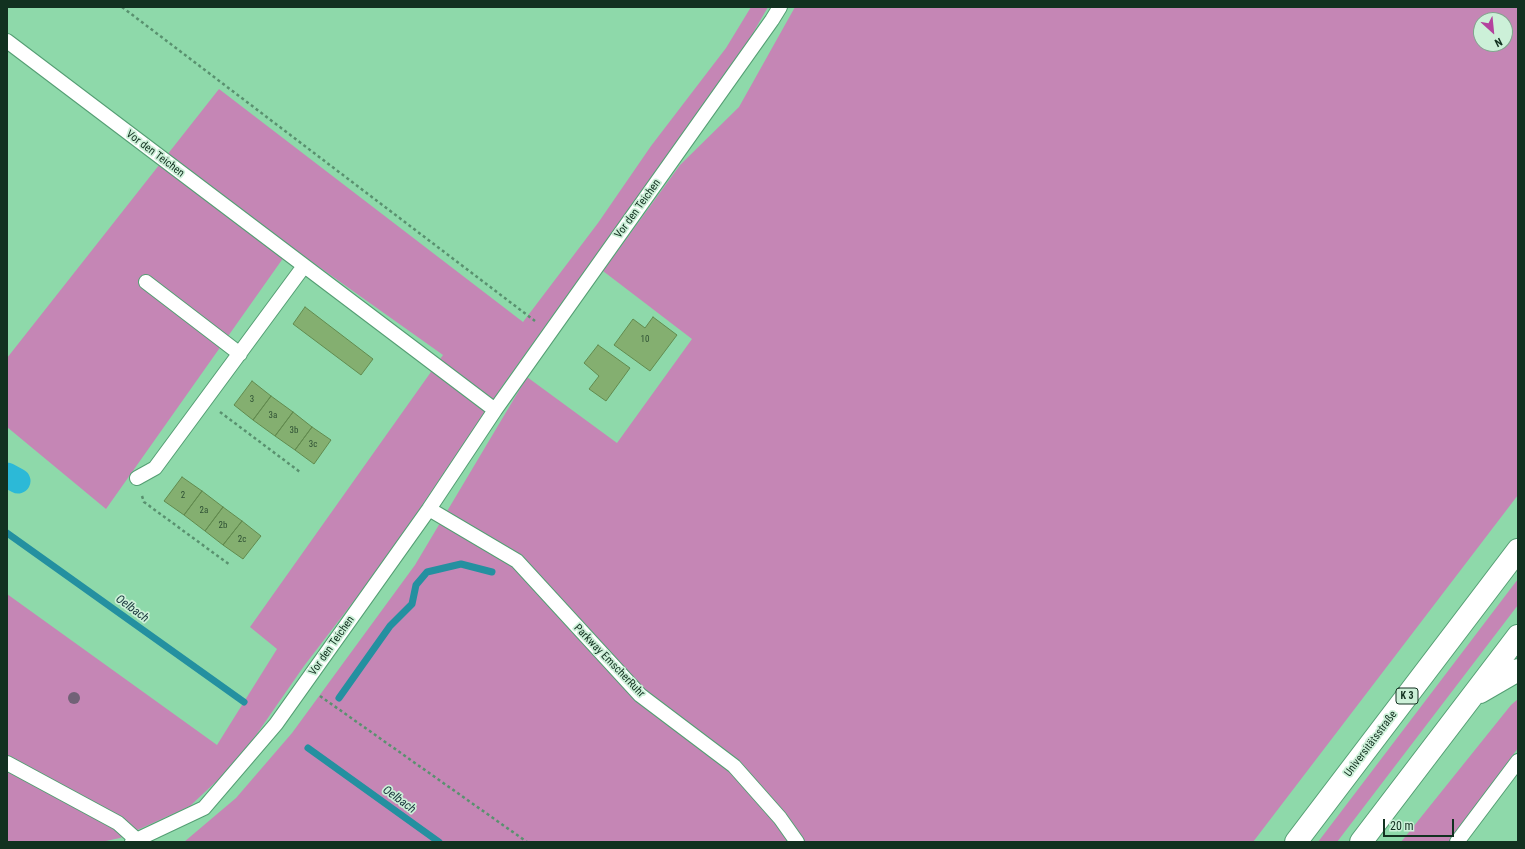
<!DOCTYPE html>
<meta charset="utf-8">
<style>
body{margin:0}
#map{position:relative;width:1525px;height:849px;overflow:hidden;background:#8ed9aa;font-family:"Roboto Condensed",sans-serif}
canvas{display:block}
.frame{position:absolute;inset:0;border:8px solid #123120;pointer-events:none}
.north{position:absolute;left:1473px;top:12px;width:40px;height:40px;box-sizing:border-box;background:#ccf0d8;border:1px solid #82a48e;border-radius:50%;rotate:153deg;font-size:11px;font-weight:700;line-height:16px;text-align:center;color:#123120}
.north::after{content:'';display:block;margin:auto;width:14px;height:18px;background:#b4429e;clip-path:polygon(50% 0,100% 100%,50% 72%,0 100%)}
.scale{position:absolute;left:1383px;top:819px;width:71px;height:18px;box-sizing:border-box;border:2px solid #123120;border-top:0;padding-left:5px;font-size:12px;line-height:14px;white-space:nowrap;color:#123120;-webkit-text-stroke:3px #ccf0d8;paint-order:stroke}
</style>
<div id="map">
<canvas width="1525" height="849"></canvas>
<div class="frame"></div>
<div class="north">N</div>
<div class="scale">20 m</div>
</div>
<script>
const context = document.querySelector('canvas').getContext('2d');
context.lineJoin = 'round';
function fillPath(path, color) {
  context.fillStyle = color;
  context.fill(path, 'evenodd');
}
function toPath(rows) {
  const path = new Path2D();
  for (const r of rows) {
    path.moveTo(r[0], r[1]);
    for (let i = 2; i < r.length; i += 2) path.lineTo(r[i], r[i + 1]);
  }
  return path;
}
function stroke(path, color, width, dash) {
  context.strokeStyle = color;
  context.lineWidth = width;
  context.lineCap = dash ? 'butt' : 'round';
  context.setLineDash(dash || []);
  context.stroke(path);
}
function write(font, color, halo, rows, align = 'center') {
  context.font = font + ' "Roboto Condensed",sans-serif';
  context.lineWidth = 3.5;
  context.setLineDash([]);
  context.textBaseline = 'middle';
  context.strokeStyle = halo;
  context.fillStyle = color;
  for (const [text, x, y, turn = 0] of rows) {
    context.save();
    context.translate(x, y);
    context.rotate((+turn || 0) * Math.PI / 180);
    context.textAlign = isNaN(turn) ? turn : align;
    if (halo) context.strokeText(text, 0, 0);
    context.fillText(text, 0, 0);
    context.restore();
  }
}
const green = toPath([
 [751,7,768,7,730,73,647,184,503,385,386,559,304,666,238,761,190,806,120,838,101,842,7,842,7,594,217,745,277,649,250,627,443,355,291,247,106,509,7,427,7,358,219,89,523,322,598,223,651,146,726,48],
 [795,7,1518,7,1518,495,1253,842,184,842,236,798,292,733,415,565,527,377,617,443,692,339,603,271,680,165,739,107],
 [1481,20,1505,20,1505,44,1481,44],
 [1518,579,1518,605,1337,842,1318,842],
 [1518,699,1518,748,1449,842,1401,842,1511,705]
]);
const stream = toPath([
 [7,533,244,702],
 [339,698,390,626,412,604,416,585,427,572,461,564,492,572],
 [308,748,439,842]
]);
const canal = toPath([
 [7,475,18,481]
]);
const building = toPath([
 [305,307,373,359,361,375,293,324,305,307],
 [653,317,677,335,650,371,614,345,633,319,645,328,653,317],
 [598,345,630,368,606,401,589,389,599,376,584,363,598,345],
 [252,381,271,396,253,420,234,405,252,381],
 [271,396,293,412,275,436,253,420,271,396],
 [293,412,312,427,295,450,275,436,293,412],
 [312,427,331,440,314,464,295,450,312,427],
 [182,477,202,491,184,515,164,501,182,477],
 [202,491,223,507,205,531,184,515,202,491],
 [223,507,242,521,223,545,205,531,223,507],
 [242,521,261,536,243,559,223,545,242,521]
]);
const path = toPath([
 [122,7,535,321],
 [220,412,300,472],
 [142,496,144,502,230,565],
 [320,696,527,842]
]);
const service = toPath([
 [7,41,495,410],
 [146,282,240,354],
 [137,478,155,468,304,266],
 [429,509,517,561,640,695,734,766,780,818,797,842],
 [7,763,118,823,138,841],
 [132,842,204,808,276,724,429,509,495,410,772,20,780,7],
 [1457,842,1518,761]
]);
const trunk = toPath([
 [1480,692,1518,670],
 [1296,842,1518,550],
 [1361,842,1518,636]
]);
const trees = [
 [74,698]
];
const numberNames = [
 ["10",645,340],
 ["3",252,400],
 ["3a",273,416],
 ["3b",294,431],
 ["3c",313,445],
 ["2",183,496],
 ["2a",204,511],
 ["2b",223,526],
 ["2c",242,540]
];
const shields = [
 [1407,696,22]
];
const shieldNames = [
 ["K 3",1407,696]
];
const streetNames = [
 ["Vor den Teichen",155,154,37],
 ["Vor den Teichen",638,209,-54],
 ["Vor den Teichen",332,646,-55],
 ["Parkway EmscherRuhr",609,661,46],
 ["Universitätsstraße",1371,744,-53]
];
const waterNames = [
 ["Oelbach",132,609,36],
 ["Oelbach",399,800,36]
];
fillPath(green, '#c586b5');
stroke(stream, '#2490a0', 7);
stroke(canal, '#2cb9d7', 25);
fillPath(building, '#84af70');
stroke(building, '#618a4e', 1);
stroke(service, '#549e73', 16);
stroke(trunk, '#549e73', 24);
stroke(path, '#59916f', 2.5, [3, 3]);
stroke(service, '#fff', 14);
stroke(trunk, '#fff', 22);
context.fillStyle = '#726277';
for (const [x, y] of trees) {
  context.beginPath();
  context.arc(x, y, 6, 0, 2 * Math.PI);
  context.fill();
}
write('9px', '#2e5034', null, numberNames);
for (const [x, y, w] of shields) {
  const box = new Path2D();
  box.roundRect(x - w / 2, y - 8, w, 16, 3);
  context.fillStyle = '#ccf0d8';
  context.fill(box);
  stroke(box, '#123120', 1);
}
write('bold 10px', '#123120', null, shieldNames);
write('11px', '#123120', '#ccf0d8', streetNames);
write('italic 12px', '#19353c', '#ccf0d8', waterNames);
</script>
